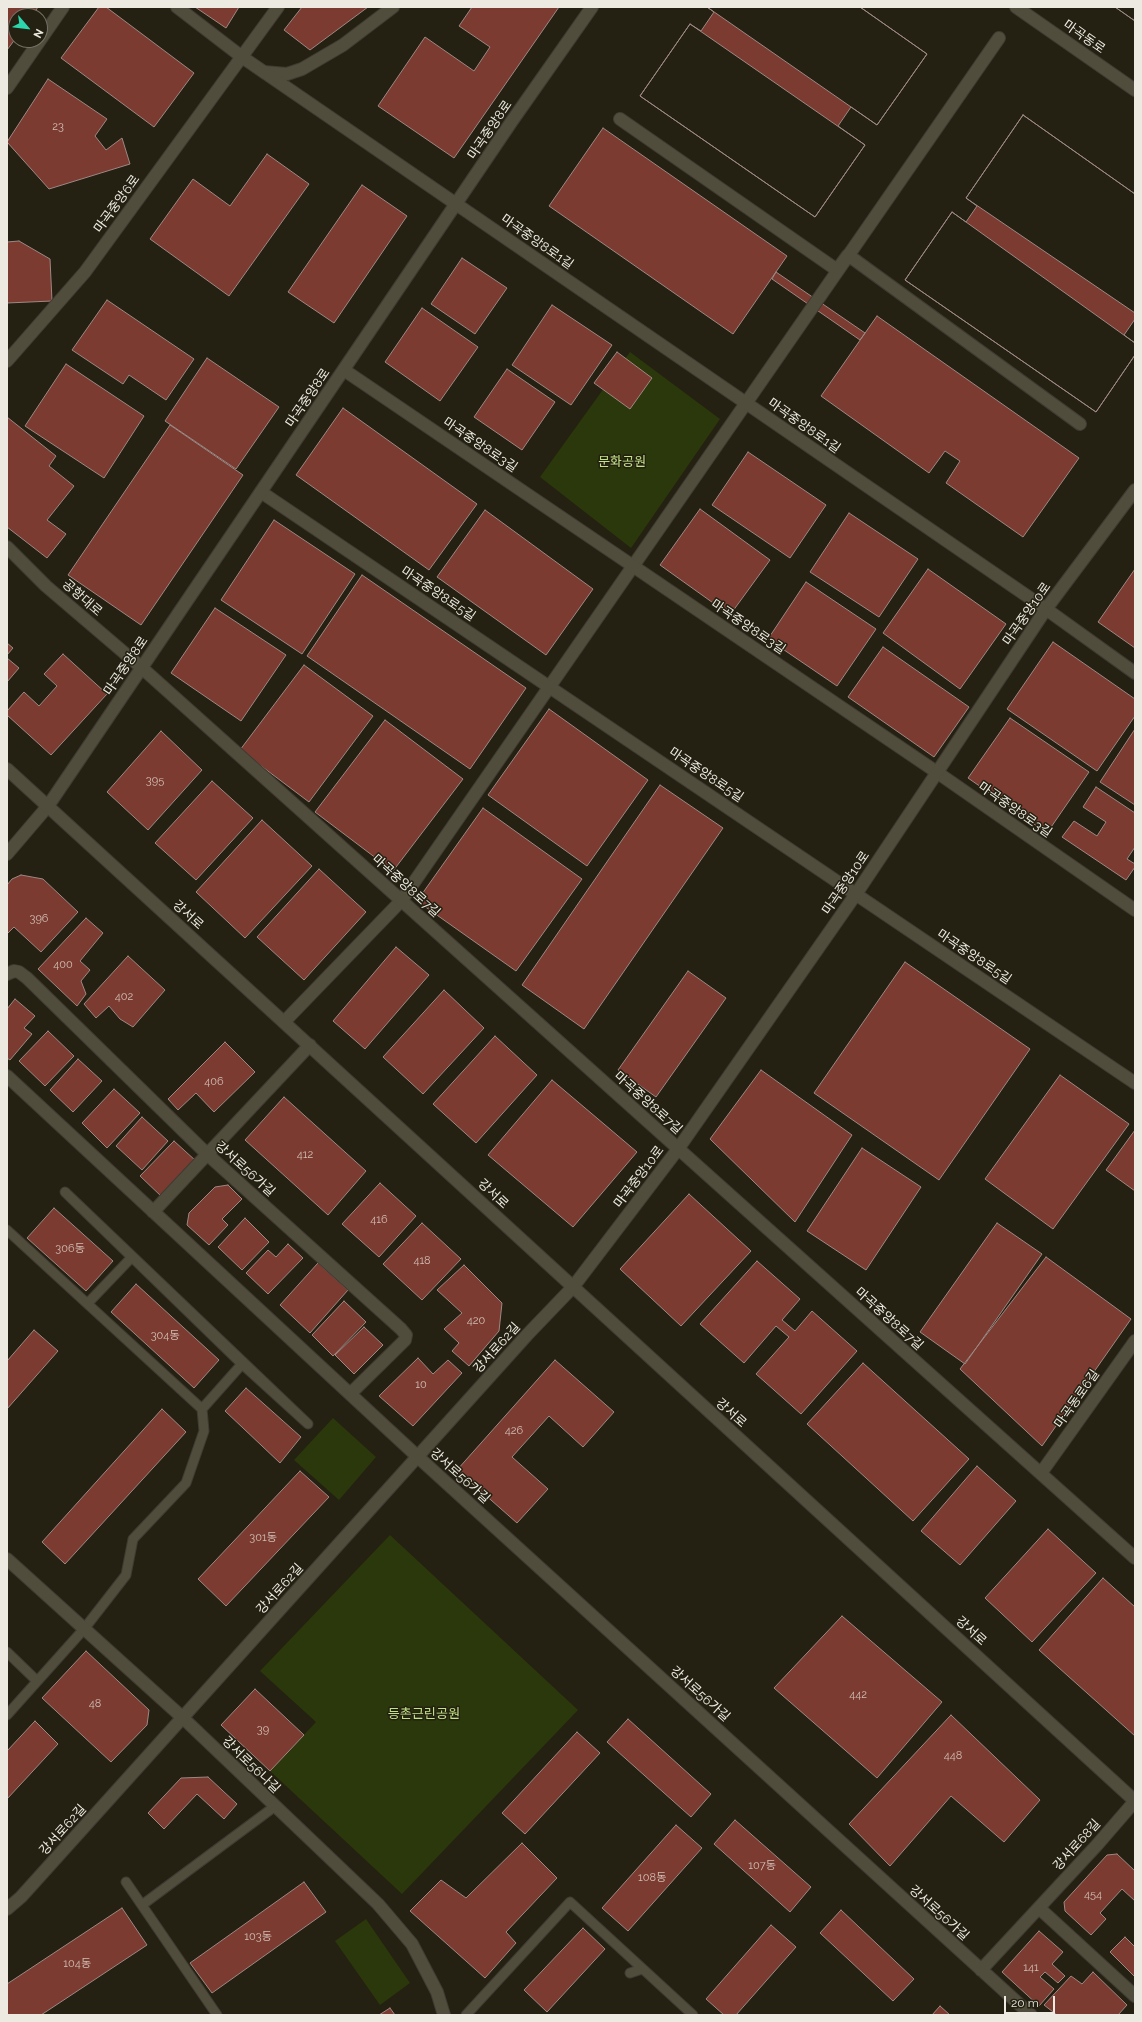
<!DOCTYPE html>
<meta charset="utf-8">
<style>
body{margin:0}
#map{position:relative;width:1142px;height:2022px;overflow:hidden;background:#242112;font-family:Raleway,sans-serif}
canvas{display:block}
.frame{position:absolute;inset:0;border:8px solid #eceae1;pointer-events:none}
.north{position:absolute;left:8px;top:8px;width:40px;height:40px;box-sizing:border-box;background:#242112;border:1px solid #747165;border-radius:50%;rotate:118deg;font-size:11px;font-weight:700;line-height:16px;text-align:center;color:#eceae1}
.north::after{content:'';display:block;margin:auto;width:14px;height:18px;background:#2cd5ab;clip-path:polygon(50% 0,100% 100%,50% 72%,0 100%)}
.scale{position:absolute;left:1004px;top:1996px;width:51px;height:18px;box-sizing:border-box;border:2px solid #eceae1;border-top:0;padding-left:5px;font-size:12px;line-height:14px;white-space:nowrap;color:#eceae1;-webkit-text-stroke:3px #242112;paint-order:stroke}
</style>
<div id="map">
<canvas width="1142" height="2022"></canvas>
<div class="frame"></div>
<div class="north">N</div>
<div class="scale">20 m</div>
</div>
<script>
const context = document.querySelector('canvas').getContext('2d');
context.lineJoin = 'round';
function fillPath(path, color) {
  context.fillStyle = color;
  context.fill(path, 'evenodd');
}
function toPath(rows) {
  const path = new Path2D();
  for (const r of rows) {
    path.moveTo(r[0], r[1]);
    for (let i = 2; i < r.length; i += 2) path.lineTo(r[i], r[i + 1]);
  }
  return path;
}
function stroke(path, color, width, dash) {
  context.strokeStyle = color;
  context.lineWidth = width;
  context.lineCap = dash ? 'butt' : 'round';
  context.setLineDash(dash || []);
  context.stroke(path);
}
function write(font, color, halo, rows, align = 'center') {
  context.font = font + ' Raleway,"Noto Sans KR",sans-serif';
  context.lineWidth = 3;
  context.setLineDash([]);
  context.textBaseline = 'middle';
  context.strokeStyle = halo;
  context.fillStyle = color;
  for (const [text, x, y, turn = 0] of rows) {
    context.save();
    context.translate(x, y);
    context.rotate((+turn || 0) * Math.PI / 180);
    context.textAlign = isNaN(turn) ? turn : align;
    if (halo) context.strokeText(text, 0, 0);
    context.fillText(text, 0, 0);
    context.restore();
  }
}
const green = toPath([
 [630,352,720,419,631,548,540,477],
 [333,1418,376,1457,339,1500,294,1460],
 [390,1535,578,1710,402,1894,270,1771,316,1722,260,1671],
 [366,1919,410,1983,380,2005,335,1941]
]);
const building = toPath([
 [7,7,38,7,32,16,16,16,16,38,7,50,7,7],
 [99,7,106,7,194,73,154,127,61,58,99,7],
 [195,7,239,7,226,28,195,7],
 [302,7,368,7,310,50,284,30,302,7],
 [472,7,559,7,454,158,378,106,425,37,474,71,490,47,459,26,472,7],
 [707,7,860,7,927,54,877,125,707,7],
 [707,7,860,7,927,54,877,125,851,107,838,126,865,145,815,217,640,96,690,24,701,31,714,12,707,7],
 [1115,7,1135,7,1135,21,1115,7],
 [1115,7,1135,7,1135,21,1115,7],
 [690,24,865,145,815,217,640,96,690,24],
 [48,79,107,119,95,136,106,150,122,138,130,164,49,189,7,142,48,79],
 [1023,115,1135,194,1135,313,966,198,1023,115],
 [1023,115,1135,194,1135,319,1124,335,1135,343,1135,355,1096,412,905,280,952,212,966,222,977,206,966,198,1023,115],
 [603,128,787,256,733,334,549,206,603,128],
 [267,154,309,184,229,296,150,239,193,179,230,206,267,154],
 [362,185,407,216,334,323,288,292,362,185],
 [952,212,1135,343,1135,355,1096,412,905,280,952,212],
 [19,241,50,259,52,301,7,303,7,242,19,241],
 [462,258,507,288,475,334,431,304,462,258],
 [776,272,865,333,860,340,772,279,776,272],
 [107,300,194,359,166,400,129,375,123,384,72,350,107,300],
 [552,305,612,345,571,405,512,365,552,305],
 [422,308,478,347,440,401,385,362,422,308],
 [877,316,1079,458,1023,537,946,483,960,461,945,451,929,473,821,396,877,316],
 [617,352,652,378,630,409,594,383,617,352],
 [207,358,279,407,236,469,165,421,207,358],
 [66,364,144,416,104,478,25,426,66,364],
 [507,369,555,402,522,450,474,417,507,369],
 [343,408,477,504,429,570,296,475,343,408],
 [7,417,56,456,49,466,74,486,47,520,66,534,47,558,7,527,7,417],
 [170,425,243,475,141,625,68,575,170,425],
 [748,452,826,505,790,558,712,505,748,452],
 [700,509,770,560,730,615,660,565,700,509],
 [485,510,593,589,546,655,437,577,485,510],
 [849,513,918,559,879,617,810,572,849,513],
 [274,520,355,574,302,654,221,600,274,520],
 [928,569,1006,624,960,689,883,633,928,569],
 [1135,569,1135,648,1098,622,1135,569],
 [362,575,526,688,470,769,307,656,362,575],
 [806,582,876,629,837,686,768,639,806,582],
 [215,608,286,655,241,721,171,673,215,608],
 [1053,642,1135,699,1135,716,1097,771,1007,709,1053,642],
 [7,643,13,648,7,655,7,643],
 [883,647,969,707,934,757,848,697,883,647],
 [63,654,107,694,51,755,7,715,7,711,24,692,39,706,57,686,44,674,63,654],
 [7,658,19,668,7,682,7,658],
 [304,665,373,716,309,802,240,750,304,665],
 [549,709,648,780,587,866,488,795,549,709],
 [1010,718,1089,772,1047,833,968,778,1010,718],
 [385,720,463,779,393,871,315,812,385,720],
 [1135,729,1135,805,1100,782,1135,729],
 [161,731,202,770,148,830,107,792,161,731],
 [212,781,253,818,196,880,155,843,212,781],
 [660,785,723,828,584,1029,522,985,660,785],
 [1096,787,1135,813,1135,847,1127,859,1135,864,1135,867,1126,880,1062,837,1074,821,1097,836,1106,822,1083,807,1096,787],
 [483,808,582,879,516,971,417,901,483,808],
 [262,820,312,866,245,938,196,892,262,820],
 [319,869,366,912,304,980,257,937,319,869],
 [21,875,43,879,78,912,41,952,14,927,7,934,7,885,12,879,21,875],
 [86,918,103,933,80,961,90,970,81,981,86,994,77,1006,38,969,86,918],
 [396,947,429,975,365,1049,333,1021,396,947],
 [128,956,165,990,133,1027,120,1019,109,1006,96,1018,84,1004,128,956],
 [905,962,1030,1049,939,1180,814,1093,905,962],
 [688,971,726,998,656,1097,618,1070,688,971],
 [444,990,484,1028,423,1094,383,1057,444,990],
 [15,999,35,1016,24,1028,32,1034,10,1060,7,1058,7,1009,15,999],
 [48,1031,74,1056,45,1086,19,1061,48,1031],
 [495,1036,537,1075,476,1143,433,1104,495,1036],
 [225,1042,255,1072,214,1112,196,1093,178,1110,168,1099,225,1042],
 [78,1059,102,1081,73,1112,50,1090,78,1059],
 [761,1070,852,1135,795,1222,710,1139,761,1070],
 [1060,1075,1129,1124,1053,1229,985,1179,1060,1075],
 [552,1080,637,1152,573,1227,488,1155,552,1080],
 [114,1089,140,1113,107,1148,82,1123,114,1089],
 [284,1097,366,1171,328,1215,245,1140,284,1097],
 [142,1117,168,1141,142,1170,116,1146,142,1117],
 [1135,1130,1135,1191,1106,1170,1135,1130],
 [174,1141,196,1161,162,1197,140,1176,174,1141],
 [862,1148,921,1187,866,1270,807,1231,862,1148],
 [380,1183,416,1216,379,1257,342,1224,380,1183],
 [228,1185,242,1199,222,1219,228,1225,209,1245,187,1225,189,1213,215,1187,228,1185],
 [689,1194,751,1251,681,1326,620,1269,689,1194],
 [54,1208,113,1261,86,1291,27,1238,54,1208],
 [245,1218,269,1242,242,1270,218,1247,245,1218],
 [422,1223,461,1259,422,1300,383,1264,422,1223],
 [997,1223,1042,1254,965,1364,920,1332,997,1223],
 [288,1244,303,1258,268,1294,246,1273,268,1250,276,1257,288,1244],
 [1046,1257,1131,1319,1042,1446,960,1369,1046,1257],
 [757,1261,800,1299,782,1320,795,1331,812,1311,857,1351,801,1414,756,1374,789,1337,776,1326,744,1363,700,1324,757,1261],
 [318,1263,348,1290,310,1333,280,1305,318,1263],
 [464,1265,502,1303,499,1331,469,1366,452,1351,459,1343,444,1329,462,1313,437,1290,464,1265],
 [136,1284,219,1360,194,1388,111,1312,136,1284],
 [344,1301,366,1322,333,1356,312,1335,344,1301],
 [364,1327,383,1345,354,1374,335,1355,364,1327],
 [34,1330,58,1351,7,1409,7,1361,34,1330],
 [418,1358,433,1374,448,1360,462,1373,413,1426,379,1396,418,1358],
 [555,1360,614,1412,583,1447,549,1416,512,1457,548,1489,517,1523,457,1470,555,1360],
 [863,1363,969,1459,913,1521,807,1424,863,1363],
 [246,1388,301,1437,280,1463,225,1411,246,1388],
 [162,1409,186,1432,65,1564,42,1542,162,1409],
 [977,1466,1016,1501,960,1565,921,1531,977,1466],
 [300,1471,329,1497,226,1606,198,1579,300,1471],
 [1048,1529,1096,1573,1032,1642,985,1598,1048,1529],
 [1103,1578,1135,1607,1135,1736,1039,1650,1103,1578],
 [842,1616,942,1702,877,1778,774,1688,842,1616],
 [86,1651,149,1710,147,1725,111,1762,42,1698,86,1651],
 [255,1689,304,1735,270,1771,221,1725,255,1689],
 [951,1715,1040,1800,1004,1842,951,1796,890,1866,849,1824,951,1715],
 [628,1719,711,1794,691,1817,607,1742,628,1719],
 [35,1721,58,1744,7,1799,7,1751,35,1721],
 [577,1732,600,1753,525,1834,502,1813,577,1732],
 [208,1777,237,1804,224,1819,197,1794,164,1829,148,1813,181,1778,208,1777],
 [735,1820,811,1887,790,1912,714,1844,735,1820],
 [676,1825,702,1848,628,1931,602,1908,676,1825],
 [522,1843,557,1878,506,1932,516,1943,485,1978,410,1911,441,1880,466,1898,522,1843],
 [1117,1854,1135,1871,1135,1901,1122,1889,1100,1913,1106,1919,1091,1935,1065,1911,1064,1902,1107,1855,1117,1854],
 [304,1882,326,1912,212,1993,190,1963,304,1882],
 [122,1908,147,1945,41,2015,7,2015,7,1984,122,1908],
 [841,1910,914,1979,893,2001,820,1933,841,1910],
 [771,1925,796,1947,736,2015,724,2015,706,1999,771,1925],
 [583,1928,605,1949,547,2012,524,1990,583,1928],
 [1039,1931,1063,1952,1052,1964,1065,1976,1058,1983,1045,1972,1040,1977,1054,1989,1039,2006,1002,1972,1039,1931],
 [1125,1937,1135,1947,1135,1977,1110,1952,1125,1937],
 [1093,1972,1127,2005,1118,2015,1057,2015,1044,2005,1071,1976,1082,1984,1093,1972],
 [940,2006,950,2015,932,2015,940,2006],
 [390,2008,395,2015,379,2015,390,2008]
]);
const service = toPath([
 [7,1230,202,1409,204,1431,186,1483,133,1539,126,1575,84,1629,7,1715],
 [88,1303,132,1257],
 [202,1409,242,1364,308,1424,65,1192,242,1364],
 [7,1652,37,1681],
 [126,1882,217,2015],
 [142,1905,274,1807],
 [630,1973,642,1969],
 [466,2015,570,1902,693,2015]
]);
const pedestrian = toPath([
 [264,72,287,74,302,69,343,45,393,7],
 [620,119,837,270,848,255,1080,424],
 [284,1022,401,901,999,38]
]);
const minor = toPath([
 [344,370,938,773,1135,910],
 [261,492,1135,1083],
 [7,974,14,971,19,972,27,978,207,1154,401,1329,406,1335,405,1340,350,1394],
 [7,1076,418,1457,1031,2015],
 [153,1212,310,1045],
 [7,1559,183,1718,378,1904,412,1944,437,1992,444,2015],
 [1039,1908,1135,1996],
 [981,1970,1097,1845,1135,1801]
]);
const tertiary = toPath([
 [177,7,242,57,1046,609,1135,673],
 [7,88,63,7],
 [7,361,85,272,278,7],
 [7,547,46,586,142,668,1135,1558],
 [7,854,48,806,512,121,592,7],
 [1041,1473,1135,1341],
 [7,1909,21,1897,527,1335,573,1287,678,1149,856,894,1046,609,1135,490]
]);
const secondary = toPath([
 [1016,7,1135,90],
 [7,769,1135,1801]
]);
const numberNames = [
 ["23",58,127],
 ["395",155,781],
 ["396",39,919],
 ["400",63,965],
 ["402",124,997],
 ["406",214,1082],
 ["412",305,1155],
 ["416",379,1220],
 ["306동",70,1249],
 ["418",422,1261],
 ["420",476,1321],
 ["304동",165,1336],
 ["10",421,1385],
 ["426",514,1431],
 ["301동",263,1538],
 ["442",858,1695],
 ["48",95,1704],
 ["39",263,1730],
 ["448",953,1756],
 ["107동",762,1866],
 ["108동",652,1878],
 ["454",1093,1895],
 ["103동",258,1937],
 ["104동",77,1964],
 ["141",1031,1968]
];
const streetNames = [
 ["마곡동로",1084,37,35],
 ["마곡중앙8로",490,130,-56],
 ["마곡중앙6로",117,204,-54],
 ["마곡중앙8로1길",537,242,35],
 ["마곡중앙8로",308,398,-56],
 ["마곡중앙8로1길",804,426,35],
 ["마곡중앙8로3길",480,445,34],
 ["마곡중앙8로5길",438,594,34],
 ["공항대로",82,598,41],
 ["마곡중앙10로",1027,614,-55],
 ["마곡중앙8로3길",748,627,34],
 ["마곡중앙8로",126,666,-56],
 ["마곡중앙8로5길",706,775,34],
 ["마곡중앙8로3길",1015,810,35],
 ["마곡중앙10로",846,883,-56],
 ["마곡중앙8로7길",406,886,42],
 ["강서로",188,915,42],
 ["마곡중앙8로5길",974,957,34],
 ["마곡중앙8로7길",648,1103,42],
 ["강서로56가길",245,1169,42],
 ["마곡중앙10로",639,1177,-53],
 ["강서로",493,1194,43],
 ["마곡중앙8로7길",889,1319,42],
 ["강서로62길",497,1348,-48],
 ["마곡동로6길",1077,1399,-55],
 ["강서로",731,1413,42],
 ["강서로56가길",460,1476,42],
 ["강서로62길",280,1589,-48],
 ["강서로",971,1631,42],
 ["강서로56가길",700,1694,42],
 ["강서로56나길",251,1765,44],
 ["강서로62길",63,1830,-48],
 ["강서로68길",1077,1845,-48],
 ["강서로56가길",939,1913,42]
];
const parkNames = [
 ["문화공원",622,462],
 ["등촌근린공원",424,1714]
];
fillPath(green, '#2a380b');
fillPath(building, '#7c3b31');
stroke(building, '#9d8884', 1);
stroke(service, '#3f3b32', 11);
stroke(pedestrian, '#3f3b32', 14);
stroke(minor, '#3f3b32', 14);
stroke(tertiary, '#3f3b32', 14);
stroke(secondary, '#3f3b32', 14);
stroke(service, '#514d3d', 9);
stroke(pedestrian, '#514d3d', 12);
stroke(minor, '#514d3d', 12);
stroke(tertiary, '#514d3d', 12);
stroke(secondary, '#514d3d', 12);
write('11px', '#d0beb5', null, numberNames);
write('13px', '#eceae1', '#242112', streetNames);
write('13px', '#c2e287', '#242112', parkNames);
</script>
